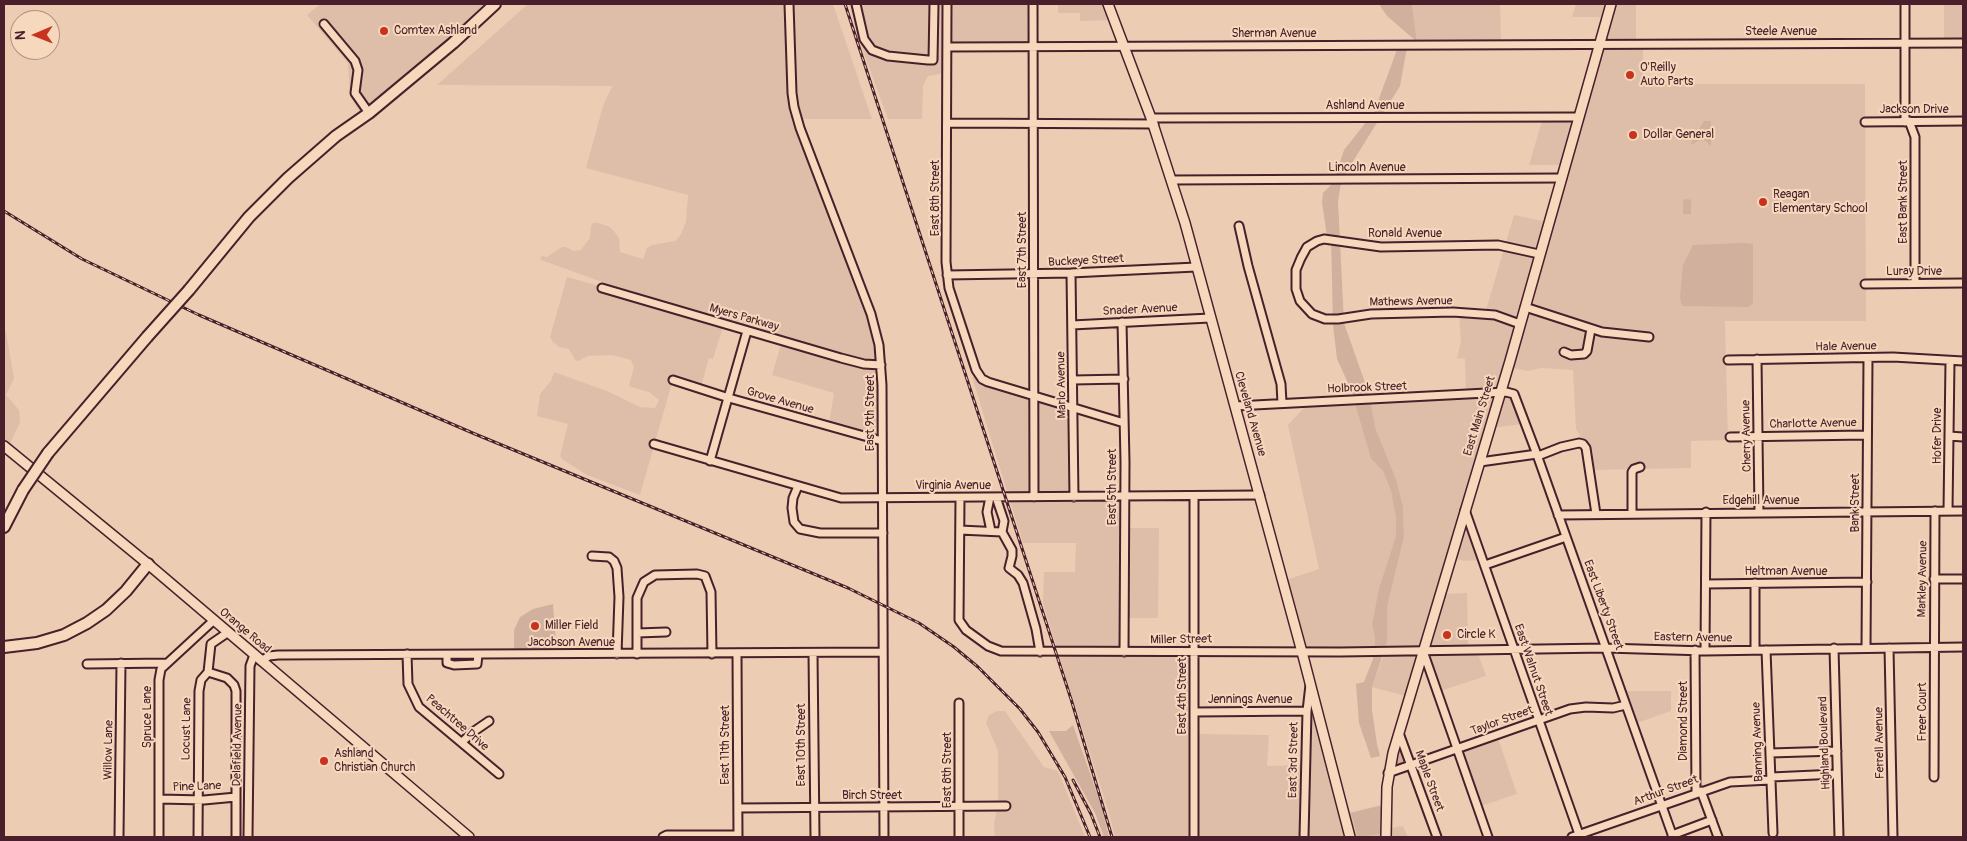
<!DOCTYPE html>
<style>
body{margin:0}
#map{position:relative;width:1967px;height:841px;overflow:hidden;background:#eccdb3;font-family:Pangolin,sans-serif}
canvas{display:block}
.frame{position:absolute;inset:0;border:5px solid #4a1f2b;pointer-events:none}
.north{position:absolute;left:10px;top:10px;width:50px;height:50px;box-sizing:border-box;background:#f6d8bc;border:1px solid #b18e82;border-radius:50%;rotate:269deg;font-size:14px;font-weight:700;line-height:20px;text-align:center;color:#4a1f2b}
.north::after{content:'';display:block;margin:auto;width:18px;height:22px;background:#c8321e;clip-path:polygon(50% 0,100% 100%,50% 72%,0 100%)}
</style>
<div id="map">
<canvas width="1967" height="841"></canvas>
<div class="frame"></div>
<div class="north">N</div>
</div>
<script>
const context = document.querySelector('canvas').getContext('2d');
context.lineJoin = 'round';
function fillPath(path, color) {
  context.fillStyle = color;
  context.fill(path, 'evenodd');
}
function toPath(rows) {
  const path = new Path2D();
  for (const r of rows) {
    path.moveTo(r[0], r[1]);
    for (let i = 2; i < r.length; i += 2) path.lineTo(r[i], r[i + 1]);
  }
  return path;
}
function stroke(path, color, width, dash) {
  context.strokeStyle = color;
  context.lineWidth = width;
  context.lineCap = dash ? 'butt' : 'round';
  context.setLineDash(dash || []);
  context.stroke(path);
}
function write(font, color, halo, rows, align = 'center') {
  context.font = font + ' Pangolin,sans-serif';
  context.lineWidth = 4;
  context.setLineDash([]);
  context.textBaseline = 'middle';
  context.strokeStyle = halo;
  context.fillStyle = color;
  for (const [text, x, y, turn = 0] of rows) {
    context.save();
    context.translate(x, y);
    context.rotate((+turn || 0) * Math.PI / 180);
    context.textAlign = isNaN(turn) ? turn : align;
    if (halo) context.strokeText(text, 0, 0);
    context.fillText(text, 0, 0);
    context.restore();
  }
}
const built = toPath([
 [320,4,488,4,464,27,361,114,350,96,348,63,307,15],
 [528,4,833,4,872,119,791,119,870,327,877,367,878,438,829,423,834,393,772,375,781,344,723,327,713,359,709,358,701,387,673,379,640,495,587,475,562,459,560,456,568,424,537,416,540,394,551,381,554,372,607,391,640,407,655,408,659,400,649,392,631,387,629,385,634,367,631,360,612,355,588,356,578,361,575,360,569,349,559,347,553,342,550,337,567,277,599,286,602,285,602,282,541,260,540,259,542,256,547,257,562,247,566,247,574,251,581,250,590,238,591,226,593,223,598,223,608,226,613,230,619,238,620,252,643,259,647,248,652,245,675,241,680,236,686,222,688,195,586,168,603,106,612,86,437,85],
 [849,4,1034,4,1034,47,944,48,944,73,928,76,923,86,922,119,888,119,860,43],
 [1058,4,1110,4,1117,20,1080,21,1080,13,1058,13],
 [1500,4,1501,42,1417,42,1412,5],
 [1576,4,1665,4,1636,4,1636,45,1643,45,1643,84,1865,84,1866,321,1725,321,1728,440,1691,441,1691,468,1592,470,1589,451,1576,429,1573,370,1541,368,1528,371,1513,368,1508,385,1516,391,1528,423,1492,428,1466,516,1482,560,1464,561,1454,558,1444,594,1467,593,1468,645,1475,645,1486,676,1434,693,1425,671,1415,673,1409,697,1372,687,1384,654,1387,642,1386,606,1404,537,1403,506,1396,479,1375,427,1370,403,1466,398,1465,359,1457,358,1461,342,1459,311,1486,310,1514,215,1547,222,1563,165,1529,165,1544,114,1578,114,1605,17,1572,17],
 [1944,4,1963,4,1963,41,1944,41],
 [4,331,6,332,14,378,6,395,19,410,20,422,9,446,4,442],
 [972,377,1073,406,1075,498,1122,498,1123,528,1159,528,1158,618,1123,618,1123,652,1197,653,1196,734,1269,735,1267,766,1302,765,1304,698,1316,697,1347,813,1391,803,1391,828,1403,826,1408,837,1115,837,1108,810,1043,604,1044,572,1075,572,1076,543,1023,543],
 [1355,404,1371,459,1383,471,1391,491,1396,519,1396,536,1379,588,1372,624,1375,638,1374,647,1304,648,1286,580,1319,569,1288,425,1305,407],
 [1622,691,1671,691,1671,711,1634,724],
 [997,711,1005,711,1044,767,1058,771,1085,837,995,837,994,824,998,803,998,751,986,723,989,715],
 [1497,735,1517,794,1478,807,1458,749]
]);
const green = toPath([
 [1379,4,1412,5,1417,42,1387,16],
 [1398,47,1407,47,1400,86,1345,174,1341,183,1338,201,1344,323,1369,394,1375,427,1396,479,1403,506,1404,537,1387,606,1387,642,1372,687,1372,710,1377,744,1380,756,1371,758,1359,723,1356,684,1364,682,1373,659,1375,638,1372,624,1379,588,1396,536,1396,519,1391,491,1383,471,1371,459,1355,404,1354,396,1337,359,1333,325,1331,236,1327,236,1322,203,1323,193,1333,183,1344,150,1374,112],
 [1704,121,1711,121,1711,145,1710,146,1706,141,1700,140,1690,145],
 [1688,199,1691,200,1691,214,1683,214,1683,200],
 [1743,243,1753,244,1753,303,1749,307,1682,306,1680,297,1683,265,1693,245],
 [553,604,556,644,552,648,514,649,514,630,520,617,533,609],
 [1073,725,1101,805,1109,837,1104,837,1095,813,1049,731,1066,731],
 [1402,739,1411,763,1393,768],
 [1383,805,1382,834,1358,837,1351,813]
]);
const minor = toPath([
 [789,4,792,93,794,107,800,128,871,314,879,345,882,385,884,837],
 [856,4,864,39,872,50,888,56,928,60,933,60,934,4],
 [947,4,946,262,949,288,976,370,982,379,988,382,1124,423],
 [1033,4,1034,497],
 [1905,4,1905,122],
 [324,24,355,61,358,70,355,93,369,113],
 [948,47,1963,43],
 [1151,118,1579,117],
 [1909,121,1915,137,1915,283],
 [1865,122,1963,121],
 [947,123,1154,124],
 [1172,180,1562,178],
 [1239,226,1248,266,1281,384,1282,403],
 [1071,273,1074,497],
 [947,275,1071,273,1196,267],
 [1865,284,1963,283],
 [602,288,841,358,864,364,881,365],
 [1525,307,1602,332,1649,337],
 [1122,322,1125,462,1124,652],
 [1520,324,1495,315,1453,312,1371,314,1338,319,1325,319,1312,314,1300,301,1296,289,1296,270,1301,258,1307,247,1317,241,1324,239,1381,247,1498,245,1539,254],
 [1072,325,1210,318],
 [1564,352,1571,355,1584,354,1587,351,1591,329],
 [1757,359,1759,513],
 [1728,360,1893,357,1963,361],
 [673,380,729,398,882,441],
 [1073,380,1124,379],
 [1235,406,1506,392,1514,394,1536,452,1673,837],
 [1949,436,1963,437],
 [1730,437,1867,435],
 [654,444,841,498,1260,495],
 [1538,456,1561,447,1579,443,1583,444,1586,448,1596,514],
 [710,461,747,331],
 [1480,462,1537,454],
 [798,486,793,498,792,508,794,522,800,529,820,533,883,533],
 [990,497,987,512,991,531],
 [996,497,1004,521,1002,532,1012,550,1012,556,1009,568,1018,575,1023,583,1036,629,1040,652],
 [960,498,959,620,966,630,988,646,1001,651,1340,652,1606,648,1705,651,1963,647],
 [1465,510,1580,837],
 [1948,511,1950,361],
 [1632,513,1632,472,1634,469,1640,467],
 [1558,515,1963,511],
 [960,530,1002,532],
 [592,556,609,557,614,561,617,568,619,597,617,654],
 [1485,565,1566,537],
 [1934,579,1963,579],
 [1755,583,1755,650],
 [1706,584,1867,582],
 [637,633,666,632],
 [1834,648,1839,837],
 [1866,648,1868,358],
 [1889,648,1893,837],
 [1695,650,1696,792],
 [1766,650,1773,833],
 [1423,651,1488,837],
 [1705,651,1706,512],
 [813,653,815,837],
 [407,654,408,684,419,707,499,774],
 [637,654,637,598,644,582,655,575,697,574,705,576,711,592,712,654],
 [737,654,738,837],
 [447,655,447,663,454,665,477,664,478,655],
 [261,661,269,656,278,655,883,652],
 [87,664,167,663],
 [208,672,227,678,234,685,236,691,236,837],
 [959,703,959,837],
 [1194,712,1307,711],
 [1399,733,1437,837],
 [462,742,473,732,489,721],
 [1770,753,1837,751],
 [1388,773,1570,709,1586,707,1613,708,1626,705],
 [1771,777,1837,774],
 [1934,777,1935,511],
 [1701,791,1718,837],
 [159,799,204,800,236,797],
 [738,808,1006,806],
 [1672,835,1712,820],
 [119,837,121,663],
 [159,837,159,680,161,669,213,621],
 [198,837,199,691,201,680,208,672,211,644,227,633],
 [248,837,250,666,254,655],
 [663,837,667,835,738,835],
 [1194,837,1194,496],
 [1304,837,1307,711,1310,685],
 [1572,837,1730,782,1771,780]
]);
const major = toPath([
 [1108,4,1151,118,1185,223,1302,652,1350,837],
 [4,446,148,564,469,837],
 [1386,837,1387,787,1393,753,1510,361,1611,4]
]);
const highway = toPath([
 [189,290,249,217,288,178,336,136,369,113,453,43,495,4],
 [48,453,147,337],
 [4,527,23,490],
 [4,647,37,643,64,635,87,623,106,610,126,591,148,564]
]);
const rail = toPath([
 [845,4,1071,699,1112,837],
 [4,211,82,259,199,315,475,434,848,588,919,623,954,647,978,667,1020,709,1038,732,1065,777,1090,837],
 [1073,780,1091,814,1100,837]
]);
const highwayBridge = toPath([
 [147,337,189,290],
 [23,490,48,453]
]);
const markers = [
 [384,31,5,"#c8321e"],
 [1630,75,5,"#c8321e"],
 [1633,135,5,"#c8321e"],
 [1763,202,5,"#c8321e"],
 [535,626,5,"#c8321e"],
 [1447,635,5,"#c8321e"],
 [324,761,5,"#c8321e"]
];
const poiNames = [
 ["Comtex Ashland",394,31],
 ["O'Reilly",1640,68],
 ["Auto Parts",1640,82],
 ["Dollar General",1643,135],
 ["Reagan",1773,195],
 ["Elementary School",1773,209],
 ["Miller Field",545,626],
 ["Circle K",1457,635],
 ["Ashland",334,754],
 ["Christian Church",334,768]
];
const streetNames = [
 ["Steele Avenue",1781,32],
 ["Sherman Avenue",1274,34],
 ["Ashland Avenue",1365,106],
 ["Jackson Drive",1914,110],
 ["Lincoln Avenue",1367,168],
 ["East 8th Street",936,198,-90],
 ["East Bank Street",1904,202,-90],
 ["Ronald Avenue",1405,234],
 ["East 7th Street",1023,250,-90],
 ["Buckeye Street",1086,261,-3],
 ["Luray Drive",1914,272],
 ["Mathews Avenue",1411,302,-1],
 ["Snader Avenue",1140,310,-3],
 ["Myers Parkway",744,318,16],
 ["Hale Avenue",1846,347,-1],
 ["Marlo Avenue",1062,385,-91],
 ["Holbrook Street",1367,388,-2],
 ["Grove Avenue",780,401,16],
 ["East 9th Street",871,413,-90],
 ["Cleveland Avenue",1250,414,74],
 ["East Main Street",1480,416,-73],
 ["Charlotte Avenue",1813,424,-1],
 ["Cherry Avenue",1747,436,-91],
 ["Hofer Drive",1938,436,-90],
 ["Virginia Avenue",953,486],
 ["East 5th Street",1113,487,-90],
 ["Edgehill Avenue",1761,501],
 ["Bank Street",1856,503,-90],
 ["Heltman Avenue",1786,572],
 ["Markley Avenue",1923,579,-89],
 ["East Liberty Street",1603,605,70],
 ["Orange Road",245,631,40],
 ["Eastern Avenue",1693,638,1],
 ["Miller Street",1181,640,-1],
 ["Jacobson Avenue",571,643],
 ["East Walnut Street",1533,670,71],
 ["East 4th Street",1183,696,-90],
 ["Jennings Avenue",1250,700],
 ["Freer Court",1923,712,-90],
 ["Spruce Lane",148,717,-90],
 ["Taylor Street",1502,721,-20],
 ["Diamond Street",1684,721,-90],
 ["Peachtree Drive",457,723,41],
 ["Locust Lane",187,729,-89],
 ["Banning Avenue",1758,742,-92],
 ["Highland Boulevard",1825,743,-92],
 ["Ferrell Avenue",1880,743,-91],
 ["Delafield Avenue",238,745,-89],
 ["East 11th Street",726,745,-90],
 ["East 10th Street",802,745,-90],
 ["Willow Lane",109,750,-89],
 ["East 3rd Street",1294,760,-89],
 ["East 8th Street",948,770,-90],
 ["Maple Street",1429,781,70],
 ["Pine Lane",197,787,-2],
 ["Arthur Street",1666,791,-20],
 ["Birch Street",872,796]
];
fillPath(built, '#debea8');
fillPath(green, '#d1b09d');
stroke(minor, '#4a1f2b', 11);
stroke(major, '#4a1f2b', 12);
stroke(highway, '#4a1f2b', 14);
stroke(minor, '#f6d8bc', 7);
stroke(major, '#f6d8bc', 9);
stroke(highway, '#f6d8bc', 10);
stroke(rail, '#4a1f2b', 3);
stroke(rail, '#f6d8bc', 1, [4]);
stroke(highwayBridge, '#4a1f2b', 14, []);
stroke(highwayBridge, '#f6d8bc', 10);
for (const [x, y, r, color] of markers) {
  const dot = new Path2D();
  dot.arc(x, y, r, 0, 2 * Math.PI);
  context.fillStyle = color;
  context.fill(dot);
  stroke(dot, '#f6d8bc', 2);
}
write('12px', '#4a1f2b', '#f6d8bc', poiNames, 'left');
write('12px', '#4a1f2b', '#f6d8bc', streetNames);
</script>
